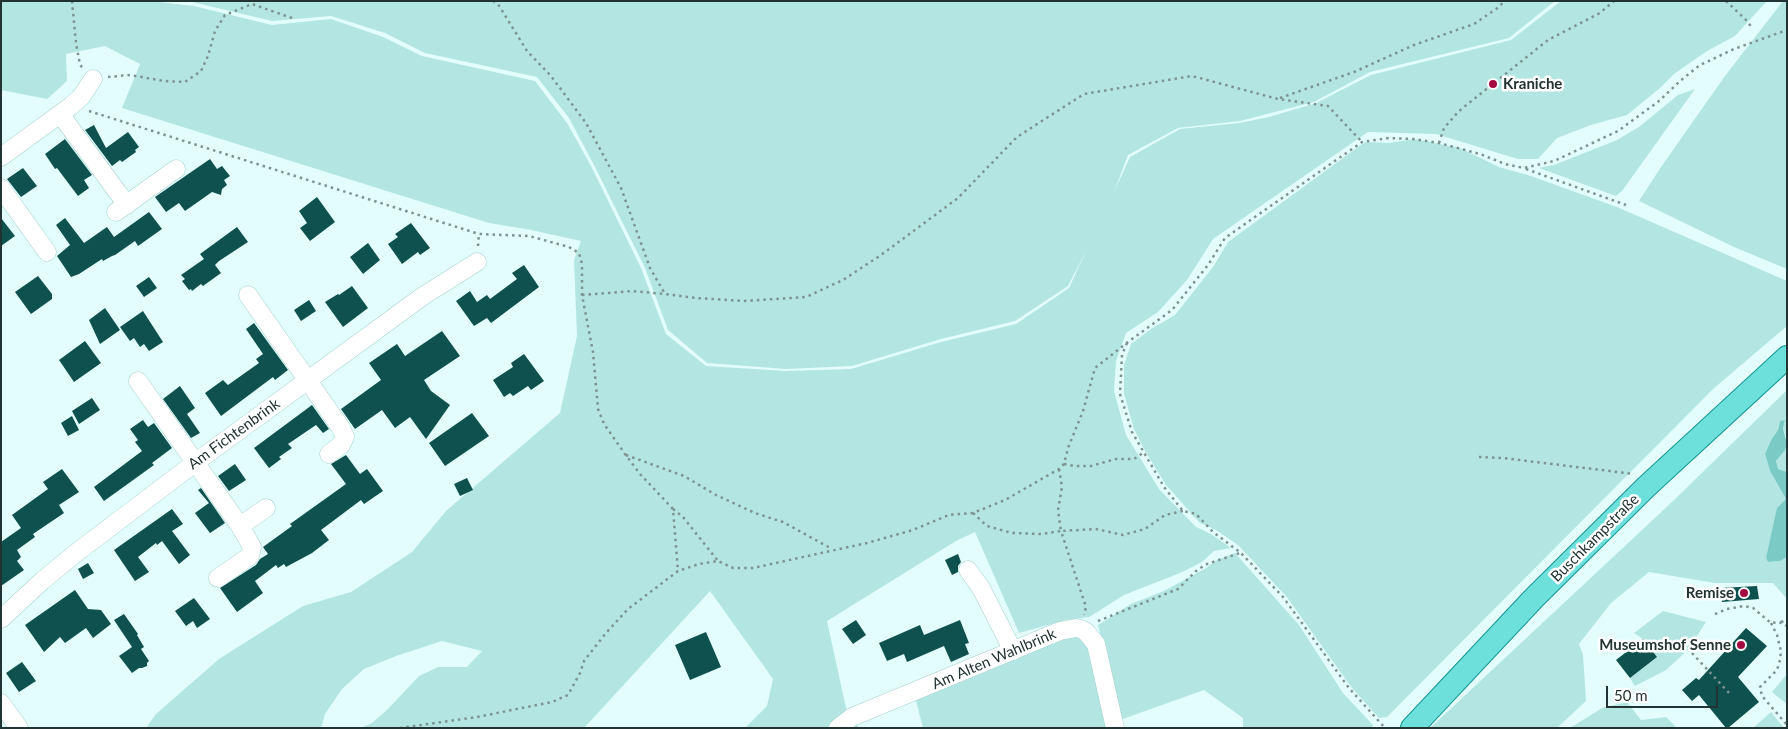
<!DOCTYPE html>
<meta charset="utf-8">
<style>
body{margin:0}
#map{position:relative;width:1788px;height:729px;overflow:hidden;background:#e2fdfb;font-family:Lato,sans-serif}
canvas{display:block}
.frame{position:absolute;inset:0;border:2px solid #213332;pointer-events:none}
.scale{position:absolute;left:1606px;top:686px;width:112px;height:22px;box-sizing:border-box;border:2px solid #213332;border-top:0;padding-left:6px;font-size:15px;line-height:18px;white-space:nowrap;color:#213332;-webkit-text-stroke:4px #fff;paint-order:stroke}
</style>
<div id="map">
<canvas width="1788" height="729"></canvas>
<div class="frame"></div>
<div class="scale">50 m</div>
</div>
<script>
const context = document.querySelector('canvas').getContext('2d');
context.lineJoin = 'round';
function fillPath(path, color) {
  context.fillStyle = color;
  context.fill(path, 'evenodd');
}
function toPath(rows) {
  const path = new Path2D();
  for (const r of rows) {
    path.moveTo(r[0], r[1]);
    for (let i = 2; i < r.length; i += 2) path.lineTo(r[i], r[i + 1]);
  }
  return path;
}
function stroke(path, color, width, dash) {
  context.strokeStyle = color;
  context.lineWidth = width;
  context.lineCap = dash ? 'butt' : 'round';
  context.setLineDash(dash || []);
  context.stroke(path);
}
function write(font, color, halo, rows, align = 'center') {
  context.font = font + ' Lato,sans-serif';
  context.lineWidth = 5;
  context.setLineDash([]);
  context.textBaseline = 'middle';
  context.strokeStyle = halo;
  context.fillStyle = color;
  for (const [text, x, y, turn = 0] of rows) {
    context.save();
    context.translate(x, y);
    context.rotate((+turn || 0) * Math.PI / 180);
    context.textAlign = isNaN(turn) ? turn : align;
    if (halo) context.strokeText(text, 0, 0);
    context.fillText(text, 0, 0);
    context.restore();
  }
}
const green = toPath([
 [1,1,150,1,194,6,272,25,331,19,383,37,422,56,535,81,567,123,591,166,641,268,666,334,706,366,786,371,851,369,941,342,1016,324,1069,288,1086,251,1068,286,1015,321,941,339,852,366,786,369,707,363,668,330,645,268,594,165,569,118,537,77,425,53,385,33,331,16,272,21,188,1,1555,1,1509,38,1370,72,1314,102,1240,121,1178,128,1128,155,1114,192,1130,157,1180,129,1239,123,1269,117,1316,103,1371,75,1511,40,1561,1,1767,1,1735,36,1707,51,1674,74,1660,88,1627,115,1591,125,1557,138,1538,159,1518,159,1436,134,1368,132,1213,239,1187,280,1158,312,1126,333,1116,361,1114,391,1126,435,1159,489,1196,527,1211,534,1231,548,1214,551,1202,562,1180,573,1124,595,1089,617,1066,620,1019,633,975,532,956,541,827,621,846,708,859,728,745,728,767,706,773,679,710,591,584,728,361,728,372,723,388,709,419,676,438,667,467,667,482,651,442,641,396,656,364,669,342,689,325,714,321,728,146,728,156,714,219,659,303,606,351,592,412,552,446,511,560,413,577,336,574,260,581,241,531,230,489,223,122,108,140,64,105,46,66,54,67,81,47,99,1,90],
 [1783,1,1787,1,1787,269,1734,247,1639,201,1661,167,1725,76],
 [1695,89,1622,191,1616,196,1539,168,1554,165,1617,140,1639,127,1678,95],
 [1414,139,1460,148,1499,167,1531,176,1617,207,1787,281,1787,326,1713,389,1387,717,1379,718,1352,688,1286,596,1238,545,1216,530,1200,523,1166,485,1145,451,1134,429,1124,394,1124,365,1131,344,1151,329,1175,315,1213,267,1228,242,1365,142,1389,143],
 [1787,390,1787,440,1783,427,1785,421,1780,421,1778,430,1771,440,1765,454,1770,471,1786,499,1766,558,1769,562,1780,561,1787,557,1787,599,1773,583,1715,583,1649,572,1611,603,1579,644,1583,655,1586,701,1557,728,1430,728,1672,502],
 [1787,444,1787,472,1778,469,1776,461,1785,450],
 [1235,553,1299,625,1343,693,1373,725,1372,728,1243,728,1243,718,1204,690,1120,720,1098,625,1131,604,1164,591,1206,568,1217,560],
 [1663,611,1706,622,1688,650,1666,670,1635,686,1630,678,1657,657,1643,639,1634,633],
 [1066,633,1080,637,1092,648,1108,728,923,728,915,697],
 [1787,674,1787,704,1772,692],
 [1627,702,1641,720,1666,717,1677,728,1570,728,1602,708],
 [1771,712,1784,728,1753,728]
]);
const water = toPath([
 [1785,420,1783,428,1787,444,1785,450,1776,461,1778,469,1787,472,1787,557,1780,561,1768,562,1766,558,1777,508,1786,499,1770,471,1765,454,1771,440,1778,430,1780,421]
]);
const building = toPath([
 [94,125,106,148,128,132,139,147,135,150,136,152,122,162,120,160,112,166,85,130],
 [65,139,92,175,84,180,89,188,78,196,57,168,55,169,45,154],
 [210,159,217,169,222,166,230,176,224,180,227,185,222,189,221,195,212,192,185,211,179,203,166,212,155,197],
 [23,168,37,186,21,197,7,179],
 [317,197,335,222,310,241,300,228,307,223,299,211],
 [149,212,162,229,138,246,135,241,115,255,112,256,103,261,102,259,79,274,71,277,57,256,70,245,56,225,65,218,84,243,107,227,114,237],
 [1,218,15,236,1,246],
 [411,223,430,248,420,255,418,252,402,264,388,244,398,237,395,234],
 [237,227,248,242,219,261,215,265,221,273,203,286,201,284,192,291,191,289,189,290,182,281,185,279,181,275,204,259,200,254],
 [368,243,380,260,363,274,350,257],
 [524,265,539,287,491,323,487,318,474,326,456,301,470,291,477,302,487,295,490,299,517,279,512,273],
 [38,276,52,294,52,299,31,314,15,292],
 [149,277,157,288,144,297,136,286],
 [352,286,368,308,343,327,325,302,338,294,339,295],
 [309,300,316,311,301,321,294,310],
 [105,308,120,330,100,344,89,320],
 [143,311,163,342,149,351,144,344,140,347,134,338,130,341,120,327],
 [254,323,288,370,275,380,273,377,221,416,205,393,223,380,228,385,259,363,256,359,263,354,246,329],
 [442,331,460,356,424,380,431,391,450,405,426,439,410,417,395,428,382,410,355,429,341,409,381,380,369,363,397,344,405,356],
 [85,341,101,363,74,382,59,360],
 [524,354,544,381,531,390,528,386,513,396,510,393,504,397,493,380,513,367,511,363],
 [180,386,195,408,187,414,200,433,191,438,163,399],
 [92,398,100,410,79,424,72,411],
 [312,405,329,429,323,433,316,425,288,444,292,448,279,457,281,459,269,468,254,448],
 [472,413,489,436,445,466,429,443],
 [72,416,79,430,68,436,61,423],
 [143,420,148,427,154,423,172,448,152,463,154,465,104,501,94,487,142,451,135,442,138,440,130,429],
 [346,455,360,474,367,469,383,491,364,504,361,500,321,530,329,540,312,553,286,567,284,564,278,568,276,565,255,581,263,593,237,612,220,588,256,565,260,559,268,554,263,547,292,526,290,524,346,484,331,464],
 [235,464,246,480,229,491,218,476],
 [62,469,79,492,59,505,64,513,33,534,35,537,17,550,21,557,17,561,24,570,1,586,1,542,21,528,12,515,48,489,43,482],
 [467,478,473,490,460,496,454,484],
 [201,488,225,523,210,533,195,513,209,503,198,490],
 [172,509,183,524,172,531,190,555,179,564,162,541,157,545,156,543,138,557,149,572,135,581,114,550],
 [958,554,961,562,958,566,958,572,952,575,945,560],
 [88,563,94,573,83,579,78,569],
 [1757,586,1759,599,1722,602,1721,588],
 [75,590,88,609,101,610,111,624,93,638,86,628,65,643,60,637,44,652,25,625],
 [194,598,210,619,197,628,193,621,186,626,175,611],
 [124,614,138,634,137,635,144,647,141,649,149,661,147,663,147,666,142,668,139,668,132,673,119,656,132,647,114,620],
 [856,620,866,635,853,644,842,629],
 [960,620,969,643,965,644,969,654,951,662,944,646,907,662,904,654,887,661,879,643,920,625,924,635],
 [1746,628,1767,646,1738,677,1759,702,1728,728,1726,728,1699,695,1692,701,1682,690,1696,678,1699,680],
 [706,632,721,667,690,680,675,645],
 [1643,639,1657,657,1630,678,1616,660],
 [22,662,36,681,19,692,6,673]
]);
const path = toPath([
 [72,1,76,43,80,65,83,68],
 [493,1,498,4,527,51,551,76,586,123,621,188,650,268,665,294,696,298,744,301,806,297,843,280,881,255,958,198,1017,137,1084,94,1192,76,1278,99,1328,106,1362,142],
 [1726,1,1747,21,1752,28],
 [108,77,130,75,164,81,185,82,201,71,208,56,215,31,225,15,252,4,292,18],
 [1280,98,1354,72,1414,45,1474,24,1499,7,1504,1],
 [89,111,479,234,529,236,569,247,579,253,582,264,582,295,593,352,598,409,604,424,625,454,640,474,673,509,678,571],
 [1439,143,1444,128,1459,111,1548,40,1600,13,1614,1],
 [1526,169,1626,205],
 [478,246,479,234],
 [582,295,632,291,665,294],
 [1127,343,1122,355,1120,394,1132,432,1164,487,1183,511,1196,514,1213,532,1241,553,1283,597,1349,688,1385,728],
 [626,455,684,476,716,495,755,513,783,522,832,549],
 [1479,457,1503,458,1634,474],
 [1064,464,1074,466,1091,466,1116,459,1134,459,1143,453],
 [1059,469,1062,487,1058,510,1061,531,1096,529,1123,535,1145,529,1165,515,1183,511],
 [673,509,683,517,718,561],
 [973,513,987,526,1012,533,1041,534,1061,531,1086,607,1084,615],
 [1715,614,1727,609,1744,606,1753,608,1771,623,1779,622,1787,626],
 [1098,621,1178,589,1197,570,1207,564,1240,553],
 [1781,622,1787,620],
 [1771,623,1777,635,1781,651,1780,660,1777,670,1760,687,1762,696,1787,725],
 [1692,653,1729,693],
 [400,728,477,717,552,702,568,695,580,673,584,661,606,633,628,609,678,571,699,564,718,561,733,568,753,568,867,543,913,530,949,515,973,513,1005,500,1059,469,1064,464,1068,448,1083,411,1095,368,1128,342,1172,310,1208,265,1225,238,1362,142,1389,138,1413,139,1439,143,1480,154,1505,164,1524,168,1554,161,1618,131,1659,101,1680,81,1700,65,1734,49,1787,30]
]);
const minor = toPath([
 [60,114,127,205],
 [1,157,71,106,81,97,93,79],
 [1,188,47,252],
 [116,212,176,169],
 [248,295,341,428,345,437,341,445,329,454],
 [138,381,240,526,266,508],
 [968,570,981,588,1013,651],
 [218,578,250,556,252,547,240,526],
 [1,619,42,581,76,553,196,462,423,296,477,262],
 [1,703,19,728],
 [838,728,852,717,1060,631,1076,628,1081,629,1086,632,1096,644,1115,728]
]);
const major = toPath([
 [1412,728,1534,598,1646,487,1787,357]
]);
const markers = [
 [1493,84,5,"#a40a3f"],
 [1744,593,5,"#a40a3f"],
 [1741,645,5,"#a40a3f"]
];
const poiNames = [
 ["Kraniche",1503,84,"left"],
 ["Remise",1734,593],
 ["Museumshof Senne",1731,645]
];
const streetNames = [
 ["Am Fichtenbrink",234,434,-36],
 ["Buschkampstraße",1595,538,-45],
 ["Am Alten Wahlbrink",994,659,-23]
];
fillPath(green, '#b3e6e3');
fillPath(water, '#7bcac5');
fillPath(building, '#0f514e');
stroke(minor, '#a4d1cd', 19);
stroke(major, '#159692', 24);
stroke(path, '#7d9391', 2.5, [2.5, 4]);
stroke(minor, '#fff', 18);
stroke(major, '#6ee0dc', 22);
for (const [x, y, r, color] of markers) {
  const dot = new Path2D();
  dot.arc(x, y, r, 0, 2 * Math.PI);
  context.fillStyle = color;
  context.fill(dot);
  stroke(dot, '#fff', 2);
}
write('bold 15px', '#213332', '#fff', poiNames, 'right');
write('15px', '#213332', '#fff', streetNames);
</script>
